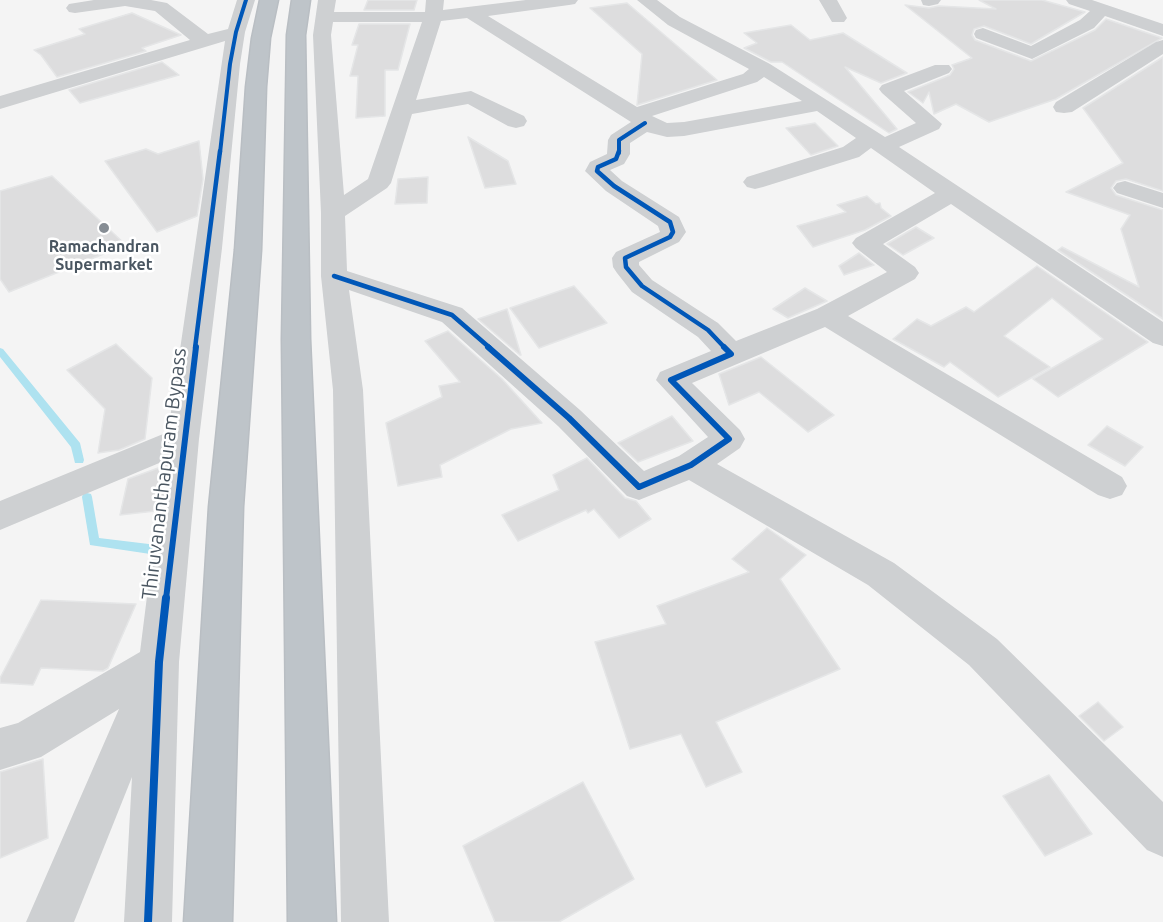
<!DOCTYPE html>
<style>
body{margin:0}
canvas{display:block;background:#f4f4f4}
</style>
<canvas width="1163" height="922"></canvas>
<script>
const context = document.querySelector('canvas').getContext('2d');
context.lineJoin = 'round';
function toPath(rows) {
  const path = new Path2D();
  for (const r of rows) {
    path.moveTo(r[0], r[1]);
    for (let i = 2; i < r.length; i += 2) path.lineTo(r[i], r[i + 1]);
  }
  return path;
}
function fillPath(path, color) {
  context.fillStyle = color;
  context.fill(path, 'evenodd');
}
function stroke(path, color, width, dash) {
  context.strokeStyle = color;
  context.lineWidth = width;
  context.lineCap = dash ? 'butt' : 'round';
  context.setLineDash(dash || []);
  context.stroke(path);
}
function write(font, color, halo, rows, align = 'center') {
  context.font = font + ' Ubuntu,sans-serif';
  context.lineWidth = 5;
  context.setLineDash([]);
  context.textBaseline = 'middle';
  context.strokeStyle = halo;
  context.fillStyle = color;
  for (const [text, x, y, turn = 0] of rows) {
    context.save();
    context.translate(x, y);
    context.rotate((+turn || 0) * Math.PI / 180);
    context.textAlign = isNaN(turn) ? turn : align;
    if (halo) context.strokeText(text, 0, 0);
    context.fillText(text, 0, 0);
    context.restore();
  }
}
const stream = toPath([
 [0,348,3,349,80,443,84,460,83,463,75,463,71,447,0,357,0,348],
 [87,493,91,494,92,497,99,538,157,545,161,547,163,550,161,553,157,555,90,545,82,497,83,494,87,493]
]);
const building = toPath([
 [368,0,417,0,414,10,364,10,368,0],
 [979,0,1042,0,1085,12,1031,44,984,26,974,29,972,35,975,40,1031,61,1095,30,1106,19,1162,38,1056,99,989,122,956,104,934,114,929,92,923,103,908,92,950,75,954,69,952,65,972,58,905,5,929,8,939,6,996,9,979,0],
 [627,3,717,80,637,105,642,54,590,8,627,3],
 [132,13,181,35,142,48,146,51,57,77,41,55,34,50,85,34,79,29,132,13],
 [359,24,410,24,398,70,385,70,385,116,356,118,358,76,350,76,358,45,352,45,359,24],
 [791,25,810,40,843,33,907,73,881,83,845,67,897,129,889,133,782,62,771,62,744,48,757,43,744,33,791,25],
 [1163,57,1163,191,1126,179,1116,181,1111,188,1116,195,1163,210,1163,319,1058,250,1062,247,1139,287,1121,229,1130,215,1066,192,1123,163,1083,108,1163,57],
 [162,62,179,75,80,103,69,90,162,62],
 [815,123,838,146,811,155,786,128,815,123],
 [468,137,508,161,516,184,485,188,468,137],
 [199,141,203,179,197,216,157,232,105,161,146,149,158,154,199,141],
 [52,176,126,245,9,292,0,279,0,191,52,176],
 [428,177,427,203,395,204,398,179,428,177],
 [867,196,876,204,880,203,881,208,891,216,865,230,813,247,797,226,846,212,837,205,867,196],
 [916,227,934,238,903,255,887,244,916,227],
 [859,253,874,265,844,275,839,266,859,253],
 [1037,266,1148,342,1058,397,1033,379,1103,339,1052,298,1004,336,1050,367,998,397,950,362,944,367,893,339,917,319,931,326,966,307,974,312,1037,266],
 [574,286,607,323,539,348,510,308,574,286],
 [805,288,827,301,788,318,773,309,805,288],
 [507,309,521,355,520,355,478,319,507,309],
 [448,331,502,379,542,423,511,429,440,465,442,477,398,486,386,423,442,397,439,386,460,382,425,341,448,331],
 [116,344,152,378,145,439,119,450,98,453,105,409,67,370,116,344],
 [761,357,834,415,808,432,759,392,729,405,719,374,761,357],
 [672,416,693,441,638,462,618,443,672,416],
 [1107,426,1143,447,1125,466,1088,445,1107,426],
 [587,458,625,498,636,501,651,519,619,538,594,509,588,513,586,510,518,541,502,515,559,490,553,475,587,458],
 [161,467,155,511,120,515,128,479,161,467],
 [767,528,806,555,780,579,840,669,716,722,742,772,706,787,681,734,630,749,595,642,666,624,657,606,749,572,732,559,767,528],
 [41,600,136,604,108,668,103,671,41,668,33,685,0,683,0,678,41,600],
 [1098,702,1123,727,1104,741,1079,716,1098,702],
 [43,759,48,838,0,858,0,772,43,759],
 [1049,775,1092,834,1045,856,1003,796,1049,775],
 [583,782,634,879,559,922,495,922,463,846,583,782]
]);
const minor = toPath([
 [94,0,151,0,167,3,208,34,228,29,237,0,255,0,245,32,240,64,222,248,199,439,179,662,172,922,124,922,132,777,74,922,26,922,119,709,41,757,0,770,0,728,18,723,140,652,164,461,0,530,0,501,168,432,225,41,0,109,0,96,190,40,155,11,125,6,75,13,69,12,66,8,69,4,94,0],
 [318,0,336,0,334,12,425,12,426,0,444,0,443,10,526,0,578,0,575,4,569,5,488,16,637,107,743,74,749,69,668,25,637,0,657,0,680,17,770,64,885,137,916,123,882,93,879,89,882,85,935,65,949,65,952,69,949,73,904,91,942,124,939,129,899,147,1163,322,1163,346,1153,343,951,204,883,244,915,267,919,273,915,279,848,316,1122,477,1127,486,1122,495,1110,499,1098,495,825,327,692,383,740,430,745,439,740,448,717,464,894,563,997,639,1163,802,1163,857,1147,850,969,665,868,585,689,480,639,500,627,496,558,426,442,322,349,290,363,390,389,922,341,922,333,390,321,276,321,213,313,35,318,0],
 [467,18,631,122,611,135,608,140,607,154,590,162,585,171,606,191,658,226,660,232,616,252,612,258,613,267,617,273,632,292,698,337,711,351,660,372,656,380,708,437,679,456,644,471,580,410,462,308,347,271,345,216,387,188,391,183,412,114,468,104,508,126,516,128,524,126,527,121,524,116,471,91,416,100,441,21,467,18],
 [333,22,422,22,368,179,344,195,331,35,333,22],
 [764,77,802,101,684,122,667,123,652,116,757,82,764,77],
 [817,111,856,138,843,147,747,177,743,182,747,187,755,189,763,187,859,157,871,148,935,193,856,238,852,243,856,248,887,272,817,309,736,341,718,323,652,280,639,265,639,262,679,242,686,232,679,217,622,181,610,170,624,164,630,154,630,143,647,132,667,137,684,136,817,111],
 [819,0,837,0,847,18,844,22,832,22,819,0],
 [921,0,941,0,938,4,929,6,923,5,921,0],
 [1066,0,1092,0,1163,24,1163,36,1105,16,1094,28,1032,59,976,38,974,34,976,30,983,28,1031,46,1080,20,1090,11,1069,4,1066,0],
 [1163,40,1163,54,1072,112,1064,113,1056,112,1053,107,1056,102,1156,42,1163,40],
 [1125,181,1163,193,1163,208,1117,193,1113,188,1117,183,1125,181]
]);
const highway = toPath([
 [260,0,278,0,270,38,266,87,261,250,243,507,232,922,184,922,209,507,235,250,246,87,252,38,260,0],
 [292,0,310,0,305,35,310,339,336,922,288,922,282,339,287,35,292,0]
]);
const cyclewayFar3 = toPath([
 [220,153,230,64,236,32,246,0],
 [619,153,619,140,645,123]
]);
const cyclewayFar2 = toPath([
 [619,151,616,159,598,167,597,171,614,186,670,222,673,232,670,237,625,258,626,267,642,286,708,330,725,348],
 [334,276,452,315,490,348],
 [195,348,220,151]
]);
const cyclewayFar1 = toPath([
 [488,347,569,418,639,487,691,465,729,439,671,380,731,354,724,347],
 [166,599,196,347]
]);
const cycleway = toPath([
 [148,922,159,662,166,598]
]);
const markers = [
 [104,228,6,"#868d94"]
];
const farPoinames = [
 ["Ramachandran",104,247],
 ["Supermarket",104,265]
];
const streetNames = [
 ["Thiruvananthapuram Bypass",164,474,-83]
];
fillPath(stream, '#aee2f0');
fillPath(building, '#ddddde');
stroke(building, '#e5e6e7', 1.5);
stroke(highway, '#b9bec3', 3);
fillPath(minor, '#ced0d2');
fillPath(highway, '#bec4c9');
stroke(cyclewayFar3, '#0057b8', 4);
stroke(cyclewayFar2, '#0057b8', 4.5);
stroke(cyclewayFar1, '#0057b8', 6);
stroke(cycleway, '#0057b8', 8);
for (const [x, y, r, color] of markers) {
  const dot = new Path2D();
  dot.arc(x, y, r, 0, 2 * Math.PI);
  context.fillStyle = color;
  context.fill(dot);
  stroke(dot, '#fff', 2);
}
write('bold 16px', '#4a5661', '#fff', farPoinames);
write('20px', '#4a5661', '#fff', streetNames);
</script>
